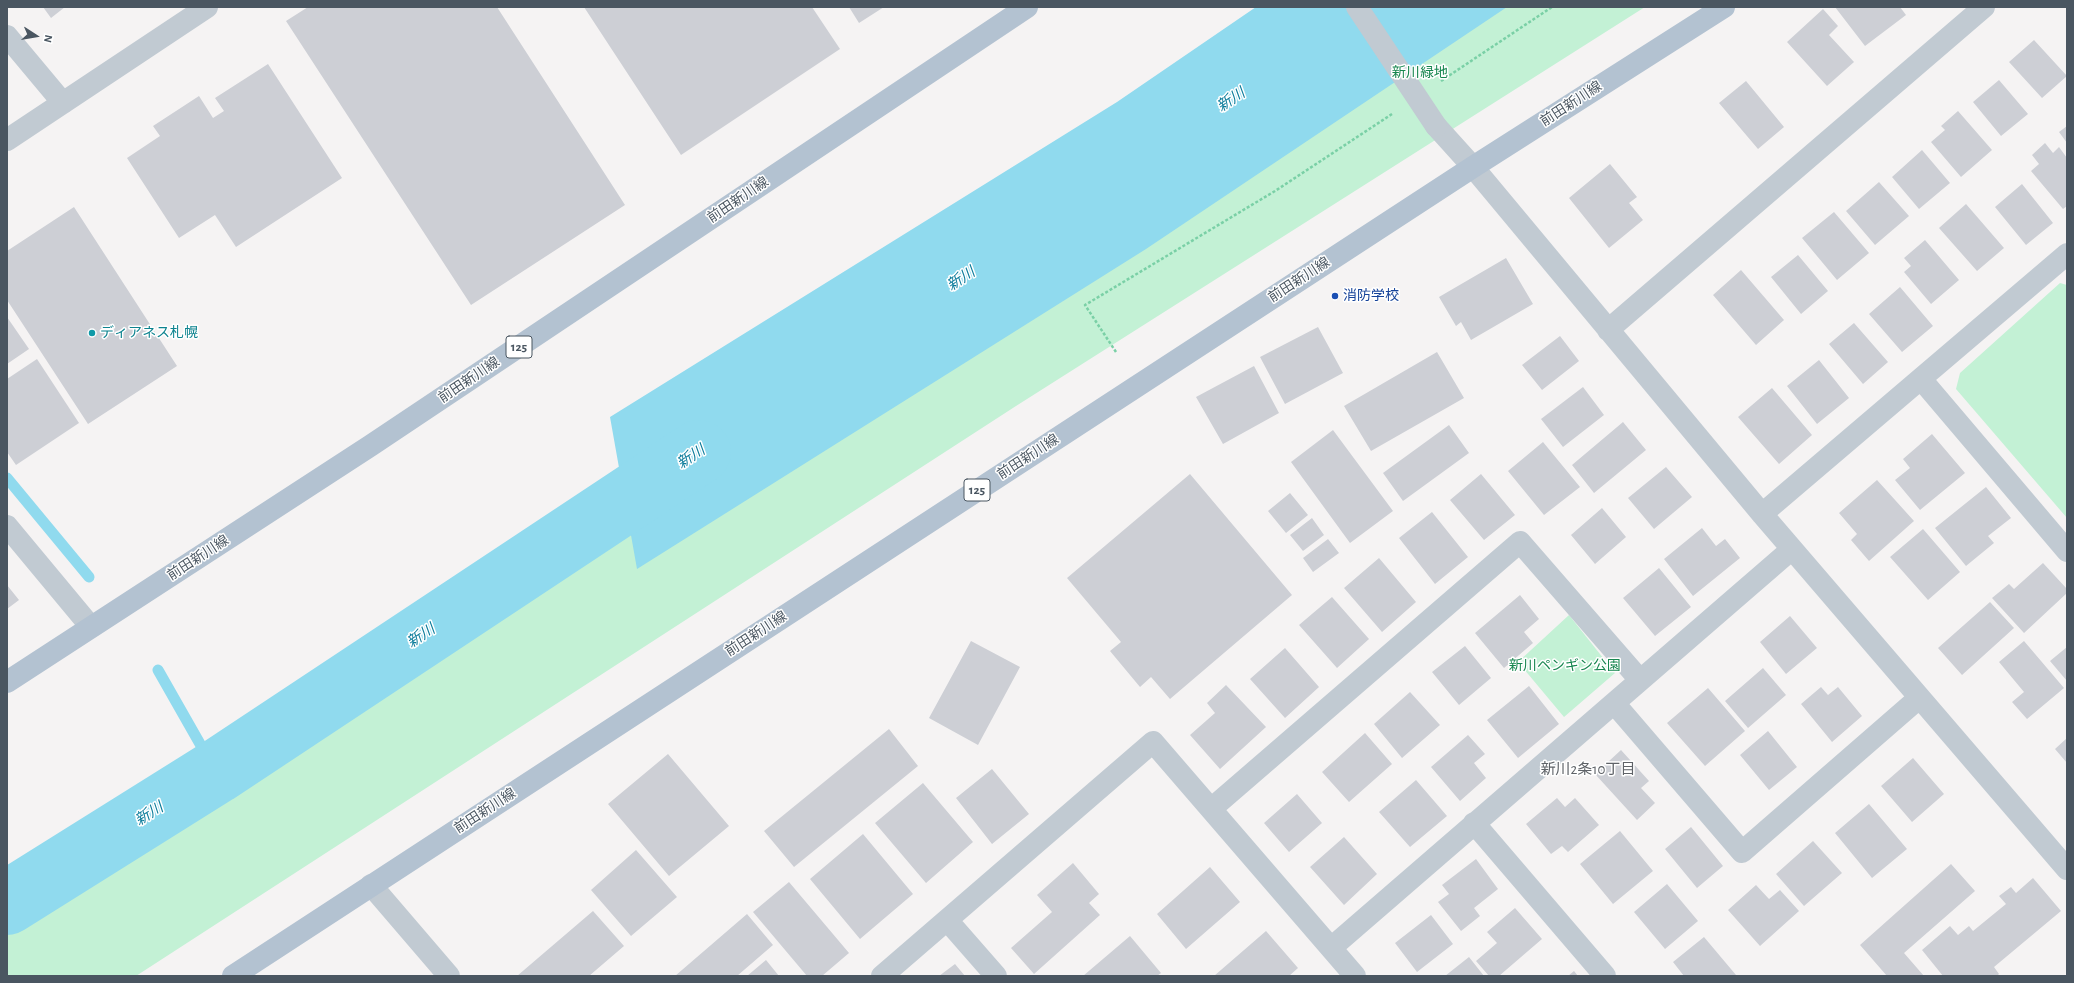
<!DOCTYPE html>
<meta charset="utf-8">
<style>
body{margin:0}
#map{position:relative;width:2074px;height:983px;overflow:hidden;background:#f5f3f3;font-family:"Alegreya Sans",sans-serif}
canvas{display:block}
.frame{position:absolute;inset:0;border:8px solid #4a5661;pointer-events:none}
.north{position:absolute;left:16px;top:16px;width:40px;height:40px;-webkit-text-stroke:3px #fff;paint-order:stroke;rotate:102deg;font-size:11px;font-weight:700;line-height:16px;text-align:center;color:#4a5661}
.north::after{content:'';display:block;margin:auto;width:14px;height:18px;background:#4a5661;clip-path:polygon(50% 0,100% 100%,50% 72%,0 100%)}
</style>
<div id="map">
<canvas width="2074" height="983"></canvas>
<div class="frame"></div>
<div class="north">N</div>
</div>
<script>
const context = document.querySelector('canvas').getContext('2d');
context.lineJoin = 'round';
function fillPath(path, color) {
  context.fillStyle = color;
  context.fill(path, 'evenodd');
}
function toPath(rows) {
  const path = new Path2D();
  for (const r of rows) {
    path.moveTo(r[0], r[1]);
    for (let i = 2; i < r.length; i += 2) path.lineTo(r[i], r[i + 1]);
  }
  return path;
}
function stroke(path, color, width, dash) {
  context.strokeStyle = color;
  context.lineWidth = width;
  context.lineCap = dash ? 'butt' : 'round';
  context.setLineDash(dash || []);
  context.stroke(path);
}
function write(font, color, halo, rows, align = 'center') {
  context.font = font + ' "Alegreya Sans","Noto Sans JP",sans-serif';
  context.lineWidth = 3;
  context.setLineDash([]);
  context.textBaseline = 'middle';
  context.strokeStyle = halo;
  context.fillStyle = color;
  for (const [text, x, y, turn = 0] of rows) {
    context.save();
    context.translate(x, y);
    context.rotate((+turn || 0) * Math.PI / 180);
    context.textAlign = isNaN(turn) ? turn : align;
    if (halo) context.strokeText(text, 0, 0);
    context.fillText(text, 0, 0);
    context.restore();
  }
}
const green = toPath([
 [1404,7,1645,7,1016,406,136,976,7,976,7,926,151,837,748,437],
 [2060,283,2067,285,2067,518,1956,389,1960,373],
 [1569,615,1615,673,1564,717,1518,662]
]);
const water = toPath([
 [1256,7,1507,7,1146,249,637,569,610,417,1117,102]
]);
const stream = toPath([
 [7,478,89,577],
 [158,670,216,772]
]);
const river = toPath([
 [7,903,216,772,699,452]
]);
const building = toPath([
 [43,7,65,7,51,18],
 [308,7,497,7,625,205,471,305,286,21],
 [584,7,812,7,840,49,681,155],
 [849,7,884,7,859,23],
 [1835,7,1900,7,1906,15,1865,46],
 [1823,9,1838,26,1829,35,1854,62,1827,86,1787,42],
 [2034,40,2067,76,2042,98,2009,62],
 [268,64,342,178,236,247,215,215,179,238,127,158,160,136,153,126,199,96,213,118,224,111,215,98],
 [1999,80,2028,114,2001,136,1973,102],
 [1746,81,1784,127,1758,149,1719,103],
 [1958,111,1992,150,1961,177,1931,142,1945,130,1941,126],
 [2067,126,2067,143,2059,132],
 [2045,143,2053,153,2059,147,2067,158,2067,206,2063,209,2031,171,2039,164,2032,155],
 [1922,150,1950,183,1919,209,1892,177],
 [1610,164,1637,197,1629,203,1643,220,1609,248,1569,198],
 [1879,182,1909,216,1875,245,1846,211],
 [2022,184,2053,223,2026,245,1995,207],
 [1966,204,2004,248,1977,271,1939,228],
 [74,207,177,366,88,424,7,300,7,251],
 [1834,212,1869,253,1837,280,1802,238],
 [1925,240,1959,280,1931,304,1904,272,1911,266,1904,258],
 [1798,255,1828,291,1801,314,1771,277],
 [1506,258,1533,304,1471,340,1461,322,1456,326,1439,297],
 [1741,270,1784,320,1756,345,1713,295],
 [1900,287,1933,326,1902,352,1869,314],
 [7,317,29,349,7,364],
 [1854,323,1888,362,1863,384,1829,344],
 [1318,327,1343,373,1285,404,1260,357],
 [1560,336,1579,361,1542,390,1522,365],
 [1437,352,1464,398,1371,451,1344,406],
 [37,359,79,423,16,465,7,452,7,379],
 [1819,360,1849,398,1817,424,1787,386],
 [1254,366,1279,413,1223,444,1196,397],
 [1583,387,1604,415,1563,447,1541,419],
 [1772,388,1812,435,1779,464,1738,417],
 [1623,422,1646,450,1594,493,1572,465],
 [1449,425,1469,453,1403,501,1383,473],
 [1333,430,1393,511,1350,543,1291,462],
 [1932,434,1965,473,1920,510,1895,480,1910,468,1903,459],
 [1543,442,1580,487,1544,515,1508,471],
 [1666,467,1692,497,1654,529,1628,498],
 [1190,474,1292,595,1170,699,1151,677,1140,687,1110,651,1121,642,1067,578],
 [1481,474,1515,515,1484,540,1450,500],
 [1877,480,1914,521,1869,561,1851,540,1857,534,1839,513],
 [1986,487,2011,518,1988,536,1994,543,1966,566,1935,528],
 [1290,493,1308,515,1286,533,1268,511],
 [1602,508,1626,537,1595,564,1571,535],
 [1432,512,1468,557,1435,584,1399,538],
 [1312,518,1324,535,1303,551,1290,535],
 [1702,528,1716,546,1725,539,1740,558,1693,596,1664,559],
 [1923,529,1960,572,1928,600,1890,557],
 [1328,539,1339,553,1313,572,1303,558],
 [1379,558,1416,602,1382,632,1344,588],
 [2043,563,2067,589,2067,593,2024,633,1992,598,2009,584,2014,589],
 [1659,568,1691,607,1655,636,1623,598],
 [7,585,19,600,7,609],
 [1520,595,1539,619,1524,632,1533,643,1504,668,1475,633],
 [1332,597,1369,639,1337,668,1299,625],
 [1990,602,2014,628,1962,675,1938,648],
 [1790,616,1817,648,1786,674,1760,642],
 [971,641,1020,667,978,745,929,718],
 [2024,641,2064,688,2027,719,2012,702,2024,692,1999,662],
 [1465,646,1491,678,1459,705,1432,672],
 [2067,647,2067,681,2050,661],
 [1285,648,1319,687,1285,718,1250,679],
 [1763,668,1786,695,1748,728,1725,701],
 [1226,685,1266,727,1220,769,1190,735,1215,713,1207,703],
 [1529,686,1559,724,1518,758,1487,720],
 [1821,687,1828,695,1838,687,1862,716,1832,742,1801,704],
 [1708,688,1745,731,1705,766,1667,723],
 [1410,692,1440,725,1402,758,1374,724],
 [889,729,918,766,794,867,764,831],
 [1768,731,1797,767,1769,790,1740,755],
 [1365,733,1392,764,1349,802,1322,772],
 [1468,735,1485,754,1474,763,1486,778,1460,801,1431,767],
 [2067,738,2067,763,2055,749],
 [1621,750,1649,781,1641,788,1655,803,1637,820,1595,774],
 [668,754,729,826,669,876,608,804],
 [1913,758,1944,794,1912,822,1881,786],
 [992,769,1029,814,992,844,956,798],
 [1416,780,1447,816,1410,847,1379,812],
 [923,783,973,842,926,883,875,823],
 [1297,794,1322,823,1289,852,1264,823],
 [1557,798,1565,807,1575,798,1599,825,1568,852,1562,846,1551,854,1526,824],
 [1869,804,1907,849,1872,878,1835,833],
 [1691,827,1723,866,1697,888,1665,849],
 [1620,831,1653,871,1613,904,1580,864],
 [863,834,913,894,860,939,810,879],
 [1344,837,1377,874,1344,905,1310,867],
 [1813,841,1842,873,1804,906,1776,874],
 [636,850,677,897,631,936,591,890],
 [1476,859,1498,889,1474,908,1480,916,1461,931,1438,902,1449,894,1442,885],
 [1073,863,1099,894,1089,903,1100,915,1034,974,1011,948,1052,912,1037,895],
 [1951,864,1975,891,1904,953,1924,976,1887,976,1860,945],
 [1210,867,1240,902,1186,949,1157,914],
 [2033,878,2061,911,1994,967,1999,974,1997,976,1943,976,1922,950,1950,926,1958,935,1969,926,1973,931,2006,904,1999,896,2011,887,2016,893],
 [789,882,849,953,822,976,807,976,753,912],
 [1667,884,1698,921,1665,949,1634,912],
 [1756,885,1769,899,1780,890,1799,911,1760,946,1728,910],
 [1515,908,1542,939,1499,976,1489,976,1476,961,1497,943,1487,932],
 [593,911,624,946,589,976,517,976],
 [747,914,773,945,737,976,675,976],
 [1431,915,1453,944,1417,972,1395,943],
 [1266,931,1298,968,1289,976,1214,976],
 [1130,936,1161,973,1157,976,1083,976],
 [1704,937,1736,975,1735,976,1684,976,1673,962],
 [1469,957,1484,976,1445,976],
 [766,960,779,976,747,976],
 [955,964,965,976,939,976],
 [1574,971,1578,976,1568,976]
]);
const path = toPath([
 [1441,81,1552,7],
 [1116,352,1085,305,1275,191,1392,114]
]);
const minor = toPath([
 [7,36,63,103],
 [1436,126,1473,167,1762,514,2067,869],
 [7,140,207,7],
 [1608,330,1984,7],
 [1921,379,2067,551],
 [1762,514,2067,254],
 [7,526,91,627],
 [1614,703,1742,852,1919,698],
 [1211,809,1520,542,1640,680],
 [1474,823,1605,976],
 [371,885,449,976],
 [947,920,996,976],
 [1331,948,1792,549],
 [882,976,1153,742,1355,976]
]);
const primary = toPath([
 [7,682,370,446,1027,7],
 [233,976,1473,167,1724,7]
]);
const minorBridge = toPath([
 [1357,7,1436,126]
]);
const markers = [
 [1335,296,4,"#1a4fb4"],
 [92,333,4,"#0f9aa8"]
];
const shields = [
 [519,347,26],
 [977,490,26]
];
const shieldNames = [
 ["125",519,347],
 ["125",977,490]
];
const parkNames = [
 ["新川緑地",1420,73],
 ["新川ペンギン公園",1565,666]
];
const streetNames = [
 ["前田新川線",1571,104,-33],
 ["前田新川線",738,200,-34],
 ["前田新川線",1299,280,-33],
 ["前田新川線",469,380,-34],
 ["前田新川線",1028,457,-33],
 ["前田新川線",198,558,-33],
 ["前田新川線",756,634,-33],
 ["前田新川線",485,811,-33]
];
const transitNames = [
 ["消防学校",1343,296]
];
const cultureNames = [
 ["ディアネス札幌",100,333]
];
const waterNames = [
 ["新川",1231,100,-34],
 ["新川",961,279,-34],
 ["新川",691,457,-34],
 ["新川",421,636,-34],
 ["新川",149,814,-32]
];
const neighbourhoodNames = [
 ["新川2条10丁目",1588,769]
];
fillPath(green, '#c3f1d5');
fillPath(water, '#90daee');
stroke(stream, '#90daee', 11);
stroke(river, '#90daee', 64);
fillPath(building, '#cdcfd5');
stroke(path, '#7ad0a6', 2.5, [3, 2]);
stroke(minor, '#c1cad2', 22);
stroke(primary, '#b3c2d1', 22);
stroke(minorBridge, '#c1cad2', 22);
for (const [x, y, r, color] of markers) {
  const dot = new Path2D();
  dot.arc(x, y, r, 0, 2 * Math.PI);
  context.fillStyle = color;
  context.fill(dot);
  stroke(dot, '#fff', 1.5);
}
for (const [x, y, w] of shields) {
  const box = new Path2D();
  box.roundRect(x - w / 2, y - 11, w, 22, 3);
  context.fillStyle = '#fff';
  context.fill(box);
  stroke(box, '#4a5661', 1);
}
write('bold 13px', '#4a5661', null, shieldNames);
write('14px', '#17864f', '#fff', parkNames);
write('14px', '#4a5661', '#fff', streetNames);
write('14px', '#164399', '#fff', transitNames, 'left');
write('14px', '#0d838f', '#fff', cultureNames, 'left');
write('italic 15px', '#0c7c9b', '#fff', waterNames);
write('15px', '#5f6368', '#fff', neighbourhoodNames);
</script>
